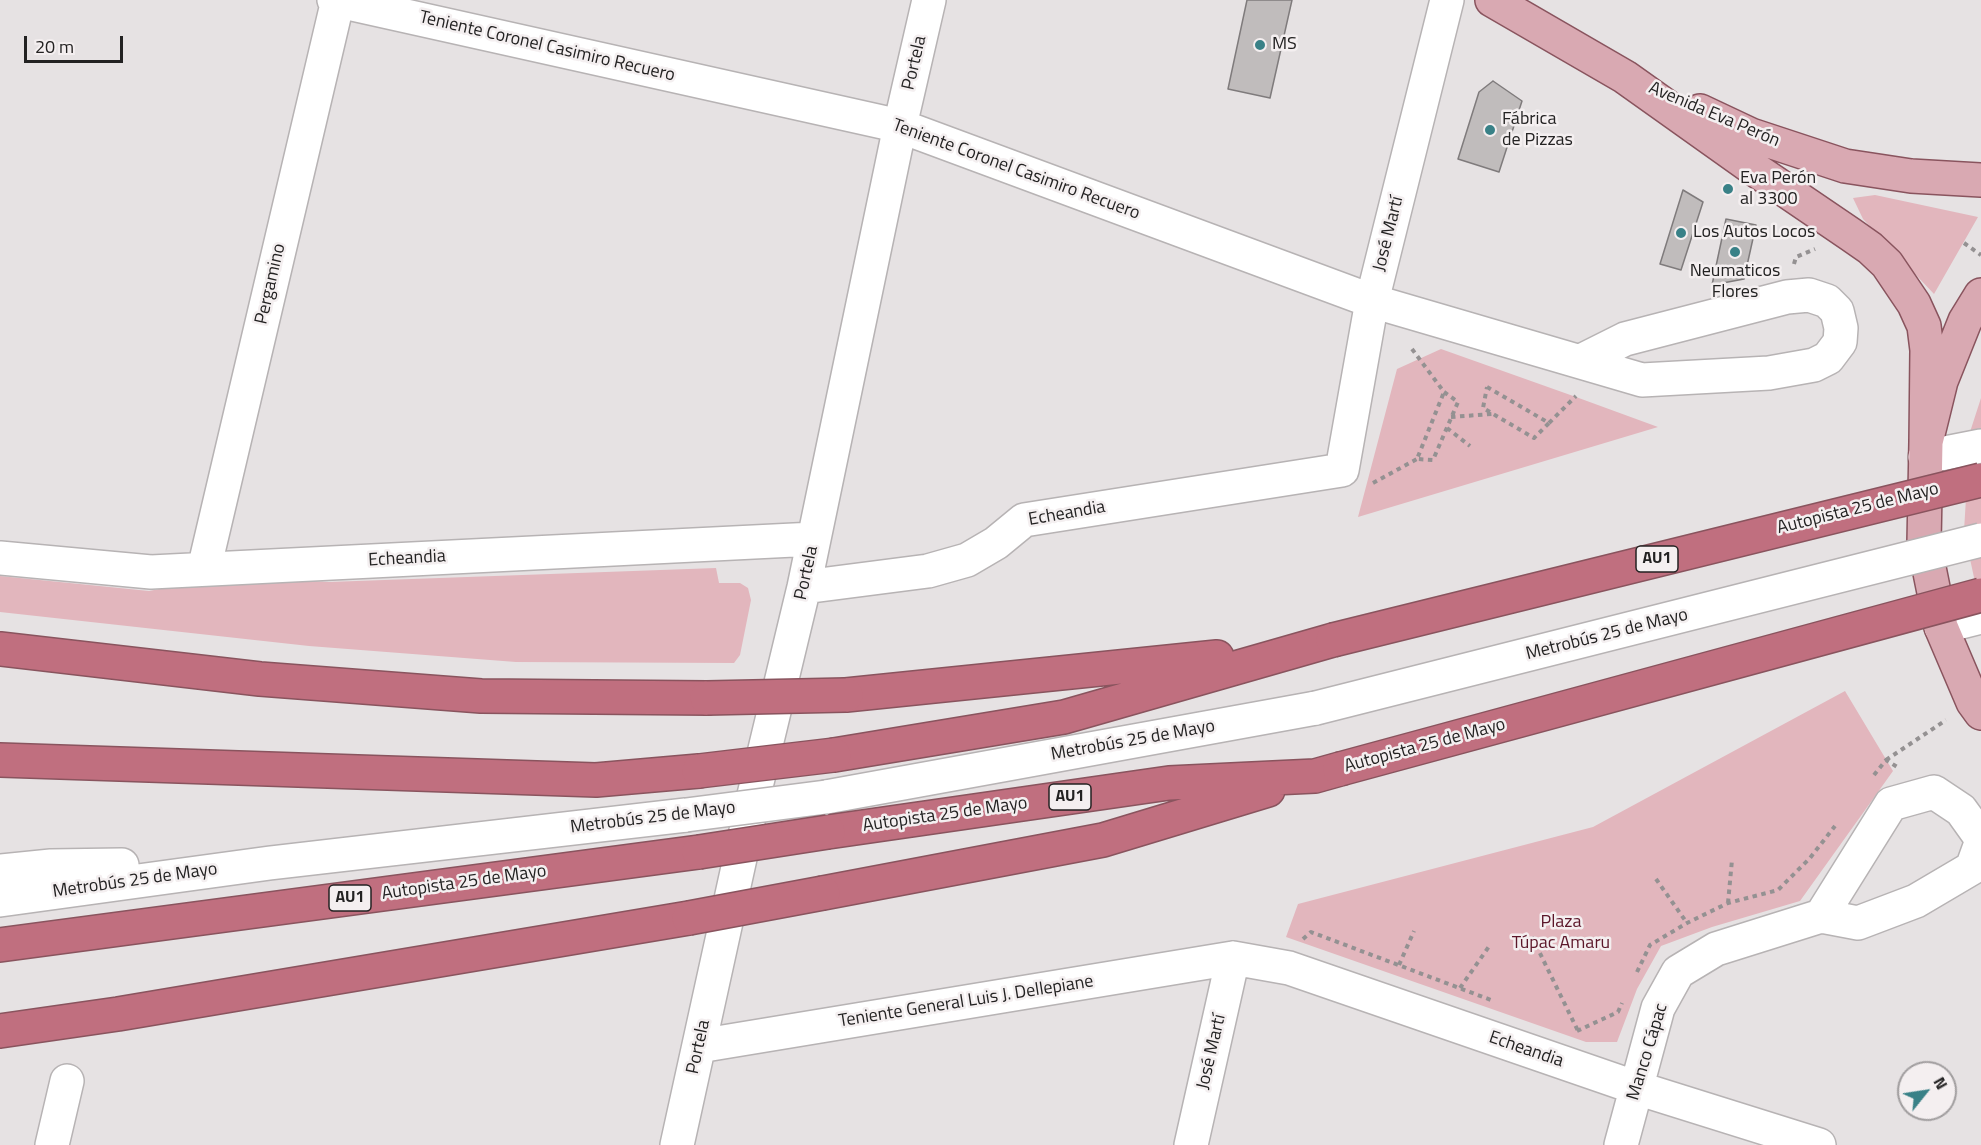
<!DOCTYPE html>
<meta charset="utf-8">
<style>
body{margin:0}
#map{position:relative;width:1981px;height:1145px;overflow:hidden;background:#e6e2e3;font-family:"Titillium Web",sans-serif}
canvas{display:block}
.north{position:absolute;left:1897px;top:1061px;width:60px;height:60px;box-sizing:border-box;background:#f4eff0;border:2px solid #a09d9e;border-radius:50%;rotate:60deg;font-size:16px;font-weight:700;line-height:24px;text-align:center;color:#232222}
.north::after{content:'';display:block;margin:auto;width:21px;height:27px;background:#398187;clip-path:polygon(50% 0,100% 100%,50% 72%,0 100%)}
.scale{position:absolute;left:24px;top:36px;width:99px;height:27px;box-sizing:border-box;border:3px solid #232222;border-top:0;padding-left:8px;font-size:18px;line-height:21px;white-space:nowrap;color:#232222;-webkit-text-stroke:4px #f4eff0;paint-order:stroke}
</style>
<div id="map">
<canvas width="1981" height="1145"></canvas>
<div class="north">N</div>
<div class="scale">20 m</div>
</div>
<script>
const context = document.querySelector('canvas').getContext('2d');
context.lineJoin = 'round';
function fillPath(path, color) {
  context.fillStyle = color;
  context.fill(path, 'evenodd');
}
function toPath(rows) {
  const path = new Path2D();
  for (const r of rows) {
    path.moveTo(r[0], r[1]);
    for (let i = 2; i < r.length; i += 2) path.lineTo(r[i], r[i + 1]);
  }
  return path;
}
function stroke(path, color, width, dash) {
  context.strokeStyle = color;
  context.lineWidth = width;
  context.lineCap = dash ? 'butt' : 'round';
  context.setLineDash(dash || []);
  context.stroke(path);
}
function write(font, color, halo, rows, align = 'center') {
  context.font = font + ' "Titillium Web",sans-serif';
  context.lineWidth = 5;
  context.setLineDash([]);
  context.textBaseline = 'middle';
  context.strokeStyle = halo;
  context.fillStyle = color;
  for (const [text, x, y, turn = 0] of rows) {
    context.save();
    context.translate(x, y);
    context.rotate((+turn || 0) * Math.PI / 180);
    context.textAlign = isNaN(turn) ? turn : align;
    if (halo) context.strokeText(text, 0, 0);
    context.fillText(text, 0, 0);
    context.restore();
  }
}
const green = toPath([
 [1875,195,1978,217,1934,294,1863,219,1853,198],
 [1441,349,1576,397,1658,427,1358,517,1397,369],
 [1981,398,1981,610,1964,531,1970,432],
 [716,568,719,583,740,583,748,588,751,600,740,655,734,663,516,662,309,646,0,612,0,576,149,591,226,576,329,582],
 [1845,691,1893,771,1800,901,1712,927,1661,946,1637,989,1617,1042,1586,1042,1286,937,1298,904,1593,827]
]);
const building = toPath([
 [1247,0,1292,0,1270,98,1228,89,1247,0],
 [1493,81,1522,101,1499,172,1458,159,1479,92,1493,81],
 [1683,190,1703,202,1681,270,1660,264,1683,190],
 [1726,219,1756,225,1744,279,1712,285,1726,219]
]);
const path = toPath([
 [1964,243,1981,255],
 [1794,264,1796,257,1815,249],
 [1412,349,1444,392],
 [1487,387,1549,423,1534,438,1483,408,1487,387],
 [1444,392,1458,402,1433,460,1417,459,1444,392],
 [1451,417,1492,414],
 [1549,423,1576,396],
 [1447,428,1470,446],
 [1373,483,1417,459],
 [1886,760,1946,720],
 [1874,775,1886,760,1899,768],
 [1656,879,1687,923],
 [1728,903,1732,860],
 [1532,937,1578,1031],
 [1303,939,1311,932,1491,1000],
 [1399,965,1414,931],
 [1637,972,1650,945,1687,923,1728,903,1778,890,1810,858,1835,826],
 [1460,988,1490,945],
 [1577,1031,1618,1012,1622,1003]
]);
const minor = toPath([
 [334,0,900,126,1372,301,1642,380,1769,373,1814,365,1828,358,1840,342,1841,328,1837,311,1827,301,1809,295,1787,297,1625,339,1581,361],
 [1925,457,1981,446],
 [0,558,151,572,814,539],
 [204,569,338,0],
 [804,587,928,571,967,560,996,543,1024,520,1342,470,1372,301,1447,0],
 [1941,627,1981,617],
 [826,797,1316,708],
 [0,871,51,866,122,865],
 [0,900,270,863,686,815],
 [1821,916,1891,804,1934,792,1961,810,1981,838],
 [699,1046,1233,958,1289,968,1637,1088,1819,1145],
 [52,1145,67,1081],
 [677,1145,753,799,804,587,900,126,929,0],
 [1191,1145,1233,958],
 [1621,1145,1658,1008,1678,972,1716,949,1821,916,1858,923,1916,901,1972,868,1981,843]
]);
const major = toPath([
 [1492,0,1625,77,1750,166,1850,234,1870,248,1887,264,1914,304,1924,326,1927,350,1926,442],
 [1700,111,1751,135,1845,166,1911,176,1981,180],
 [1981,295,1965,321,1941,381,1926,442,1924,543,1941,627,1973,702,1981,713]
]);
const highway = toPath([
 [0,649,260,679,481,696,707,698],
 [846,695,1217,657],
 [834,755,1064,717,1333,640],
 [0,760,596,780,699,771],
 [828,832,1169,783,1315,776,1340,769],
 [823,893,1103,840,1268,790],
 [0,945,699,852],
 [0,1031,118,1014,689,918]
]);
const minorBridge = toPath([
 [1316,708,1981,540],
 [686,815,826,797]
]);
const highwayBridge = toPath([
 [1333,640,1981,480],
 [707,698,846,695],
 [1340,769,1981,595],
 [699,771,834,755],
 [699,852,828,832],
 [689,918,823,893]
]);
const markers = [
 [1260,45,6,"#398187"],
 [1490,130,6,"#398187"],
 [1728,189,6,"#398187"],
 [1681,233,6,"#398187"],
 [1735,252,6,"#398187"]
];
const shields = [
 [1657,559,42],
 [1070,797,42],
 [350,898,42]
];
const shieldNames = [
 ["AU1",1657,559],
 ["AU1",1070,797],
 ["AU1",350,898]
];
const poiNames = [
 ["MS",1272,45],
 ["Fábrica",1502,120],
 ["de Pizzas",1502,141],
 ["Eva Perón",1740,179],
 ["al 3300",1740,200],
 ["Los Autos Locos",1693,233],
 ["Neumaticos",1735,272,"center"],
 ["Flores",1735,293,"center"]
];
const streetNames = [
 ["Teniente Coronel Casimiro Recuero",547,47,13],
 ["Portela",915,63,-77],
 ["Avenida Eva Perón",1714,115,23],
 ["Teniente Coronel Casimiro Recuero",1016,170,20],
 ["José Martí",1389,234,-76],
 ["Pergamino",271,284,-77],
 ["Autopista 25 de Mayo",1858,509,-14],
 ["Echeandia",1067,514,-10],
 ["Echeandia",407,559,-3],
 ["Portela",807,573,-78],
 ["Metrobús 25 de Mayo",1607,635,-14],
 ["Metrobús 25 de Mayo",1133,741,-10],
 ["Autopista 25 de Mayo",1425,746,-15],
 ["Autopista 25 de Mayo",945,815,-8],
 ["Metrobús 25 de Mayo",653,818,-7],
 ["Metrobús 25 de Mayo",135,881,-8],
 ["Autopista 25 de Mayo",464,883,-8],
 ["Teniente General Luis J. Dellepiane",966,1002,-9],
 ["Portela",699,1047,-78],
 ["Echeandia",1526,1050,19],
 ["José Martí",1212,1052,-77],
 ["Manco Cápac",1648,1052,-73]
];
const parkNames = [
 ["Plaza",1561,923],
 ["Túpac Amaru",1561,944]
];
fillPath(green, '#e2b6bd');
fillPath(building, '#c0bcbc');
stroke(building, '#7f7b7c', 1.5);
stroke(minor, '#b7b3b4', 36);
stroke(major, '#89545e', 36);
stroke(highway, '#89545e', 36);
stroke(path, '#949192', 4, [4.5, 4.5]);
stroke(minor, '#fff', 33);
stroke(major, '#d9a9b2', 33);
stroke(highway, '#c06f7f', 33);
stroke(minorBridge, '#b7b3b4', 36, []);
stroke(highwayBridge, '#89545e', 36, []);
stroke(minorBridge, '#fff', 33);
stroke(highwayBridge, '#c06f7f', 33);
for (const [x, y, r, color] of markers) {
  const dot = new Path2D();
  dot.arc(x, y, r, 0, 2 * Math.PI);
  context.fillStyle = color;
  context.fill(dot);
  stroke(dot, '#f4eff0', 2);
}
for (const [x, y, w] of shields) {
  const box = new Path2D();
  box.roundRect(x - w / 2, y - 13, w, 26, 4.5);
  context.fillStyle = '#f4eff0';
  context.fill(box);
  stroke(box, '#232222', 1.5);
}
write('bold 16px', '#232222', null, shieldNames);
write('18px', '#232222', '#f4eff0', poiNames, 'left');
write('18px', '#232222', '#f4eff0', streetNames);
write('18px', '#5b1629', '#f4eff0', parkNames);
</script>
